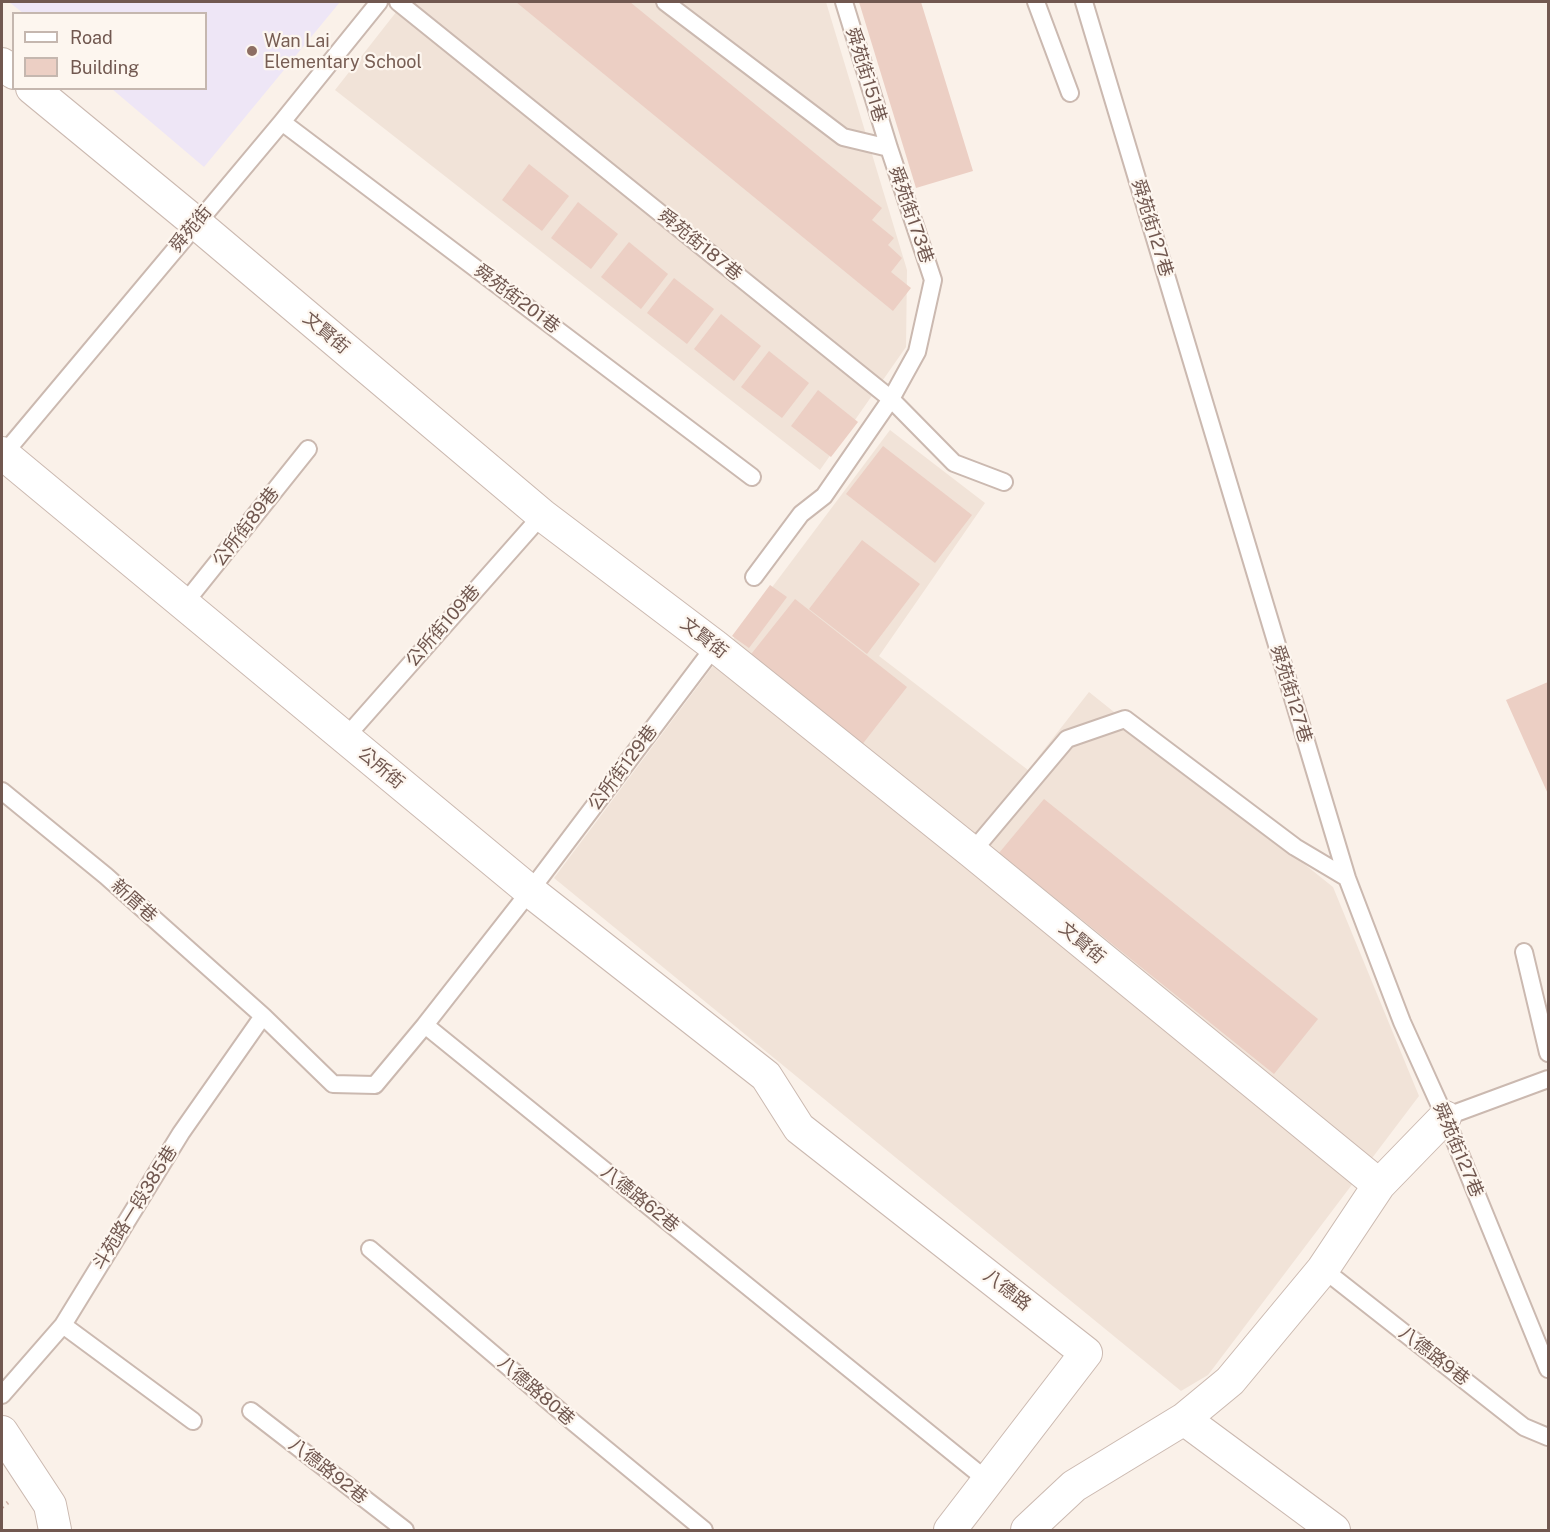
<!DOCTYPE html>
<meta charset="utf-8">
<style>
body{margin:0}
#map{position:relative;width:1550px;height:1532px;overflow:hidden;background:#faf1e9;font-family:"Public Sans",sans-serif}
canvas{display:block}
.frame{position:absolute;inset:0;border:3px solid #715850;pointer-events:none}
.legend{position:absolute;left:12px;top:12px;width:195px;height:78px;box-sizing:border-box;background:#fdf6ef;border:2px solid #c5b7af;margin:0;padding:8px 10px;list-style:none;font-size:18px;color:#715850}
.legend li{display:flex;align-items:center;gap:12px;height:30px}
.legend b{width:30px;border:2px solid #c5b7af}
</style>
<div id="map">
<canvas width="1550" height="1532"></canvas>
<div class="frame"></div>
<ul class="legend">
<li><b style="height:8px;background:#fff"></b>Road</li>
<li><b style="height:16px;background:#eccfc4"></b>Building</li>
</ul>
</div>
<script>
const context = document.querySelector('canvas').getContext('2d');
context.lineJoin = 'round';
function fillPath(path, color) {
  context.fillStyle = color;
  context.fill(path, 'evenodd');
}
function toPath(rows) {
  const path = new Path2D();
  for (const r of rows) {
    path.moveTo(r[0], r[1]);
    for (let i = 2; i < r.length; i += 2) path.lineTo(r[i], r[i + 1]);
  }
  return path;
}
function stroke(path, color, width, dash) {
  context.strokeStyle = color;
  context.lineWidth = width;
  context.lineCap = dash ? 'butt' : 'round';
  context.setLineDash(dash || []);
  context.stroke(path);
}
function write(font, color, halo, rows, align = 'center') {
  context.font = font + ' "Public Sans","Noto Sans TC",sans-serif';
  context.lineWidth = 4.5;
  context.setLineDash([]);
  context.textBaseline = 'middle';
  context.strokeStyle = halo;
  context.fillStyle = color;
  for (const [text, x, y, turn = 0] of rows) {
    context.save();
    context.translate(x, y);
    context.rotate((+turn || 0) * Math.PI / 180);
    context.textAlign = isNaN(turn) ? turn : align;
    if (halo) context.strokeText(text, 0, 0);
    context.fillText(text, 0, 0);
    context.restore();
  }
}
const residential = toPath([
 [404,2,826,2,907,270,906,347,820,470,335,90],
 [890,430,985,503,879,656,1028,770,1089,692,1333,887,1419,1096,1208,1375,1181,1391,554,878]
]);
const education = toPath([
 [9,2,340,2,204,167,112,89,206,88,206,14,23,13]
]);
const building = toPath([
 [516,2,630,2,882,208,872,220,894,238,888,245,902,258,891,272,911,288,893,311],
 [859,2,921,2,973,171,916,188],
 [529,164,569,196,542,231,502,200],
 [578,202,618,234,591,269,551,238],
 [629,242,668,274,641,309,601,277],
 [674,278,714,309,687,344,647,313],
 [721,314,761,346,734,381,694,349],
 [769,351,809,383,782,418,741,387],
 [818,390,858,422,831,457,791,426],
 [883,446,972,515,935,563,846,494],
 [862,540,920,584,867,654,809,609],
 [770,585,787,597,749,648,732,636],
 [795,599,907,687,861,746,748,658],
 [1548,682,1548,794,1506,700],
 [1044,799,1318,1019,1274,1074,999,853]
]);
const path = toPath([
 [2,1507,10,1501]
]);
const lane = toPath([
 [398,2,891,399,954,463,1004,482],
 [665,2,843,137,889,148],
 [1036,2,1070,93],
 [1084,2,1347,878,1402,1022,1445,1117,1548,1369],
 [282,122,752,477],
 [2,456,282,122,379,2],
 [754,577,801,514,824,496,891,399,917,352,933,280,889,148,844,2],
 [184,604,308,449],
 [715,646,530,891,425,1025,988,1481],
 [345,738,542,515],
 [2,791,106,876,263,1016,333,1084,375,1085,425,1025],
 [972,852,1067,739,1125,719,1295,847,1347,878],
 [1524,952,1548,1053],
 [1445,1117,1548,1079],
 [370,1249,573,1422,704,1530],
 [1323,1269,1524,1427,1548,1437],
 [63,1325,193,1421],
 [2,1395,63,1325,181,1133,263,1016],
 [251,1411,405,1530]
]);
const street = toPath([
 [2,64,14,73],
 [32,88,196,223,542,515,715,646,972,852,1379,1185],
 [2,453,530,891,766,1076,799,1128,1086,1353,950,1530],
 [1184,1419,1334,1530],
 [2,1432,50,1505,55,1530],
 [1027,1530,1074,1486,1184,1419,1230,1381,1323,1269,1379,1185,1445,1117]
]);
const markers = [
 [252,51,6,"#8d6e63"]
];
const educationNames = [
 ["Wan Lai",264,41],
 ["Elementary School",264,62]
];
const streetNames = [
 ["舜苑街151巷",866,75,73],
 ["舜苑街173巷",911,215,71],
 ["舜苑街127巷",1152,228,73],
 ["舜苑街",191,229,-50],
 ["舜苑街187巷",700,245,39],
 ["舜苑街201巷",517,299,37],
 ["文賢街",326,333,40],
 ["公所街89巷",246,527,-52],
 ["公所街109巷",443,626,-49],
 ["文賢街",704,638,38],
 ["舜苑街127巷",1291,694,73],
 ["公所街",381,768,40],
 ["公所街129巷",623,768,-53],
 ["新厝巷",134,901,42],
 ["文賢街",1082,943,40],
 ["舜苑街127巷",1458,1150,67],
 ["八德路62巷",640,1199,39],
 ["斗苑路一段385巷",135,1208,-58],
 ["八德路",1007,1290,38],
 ["八德路9巷",1434,1356,38],
 ["八德路80巷",536,1391,41],
 ["八德路92巷",328,1471,38]
];
fillPath(residential, '#f1e3d8');
fillPath(education, '#eee6f6');
fillPath(building, '#eccfc4');
stroke(lane, '#cbb9b0', 20);
stroke(street, '#cbb9b0', 34);
stroke(path, '#d1b2a7', 4, [1.5, 4.5]);
stroke(lane, '#fff', 16);
stroke(street, '#fff', 32);
for (const [x, y, r, color] of markers) {
  const dot = new Path2D();
  dot.arc(x, y, r, 0, 2 * Math.PI);
  context.fillStyle = color;
  context.fill(dot);
  stroke(dot, '#fdf6ef', 2);
}
write('18px', '#785e54', '#fdf6ef', educationNames, 'left');
write('18px', '#715850', '#fdf6ef', streetNames);
</script>
